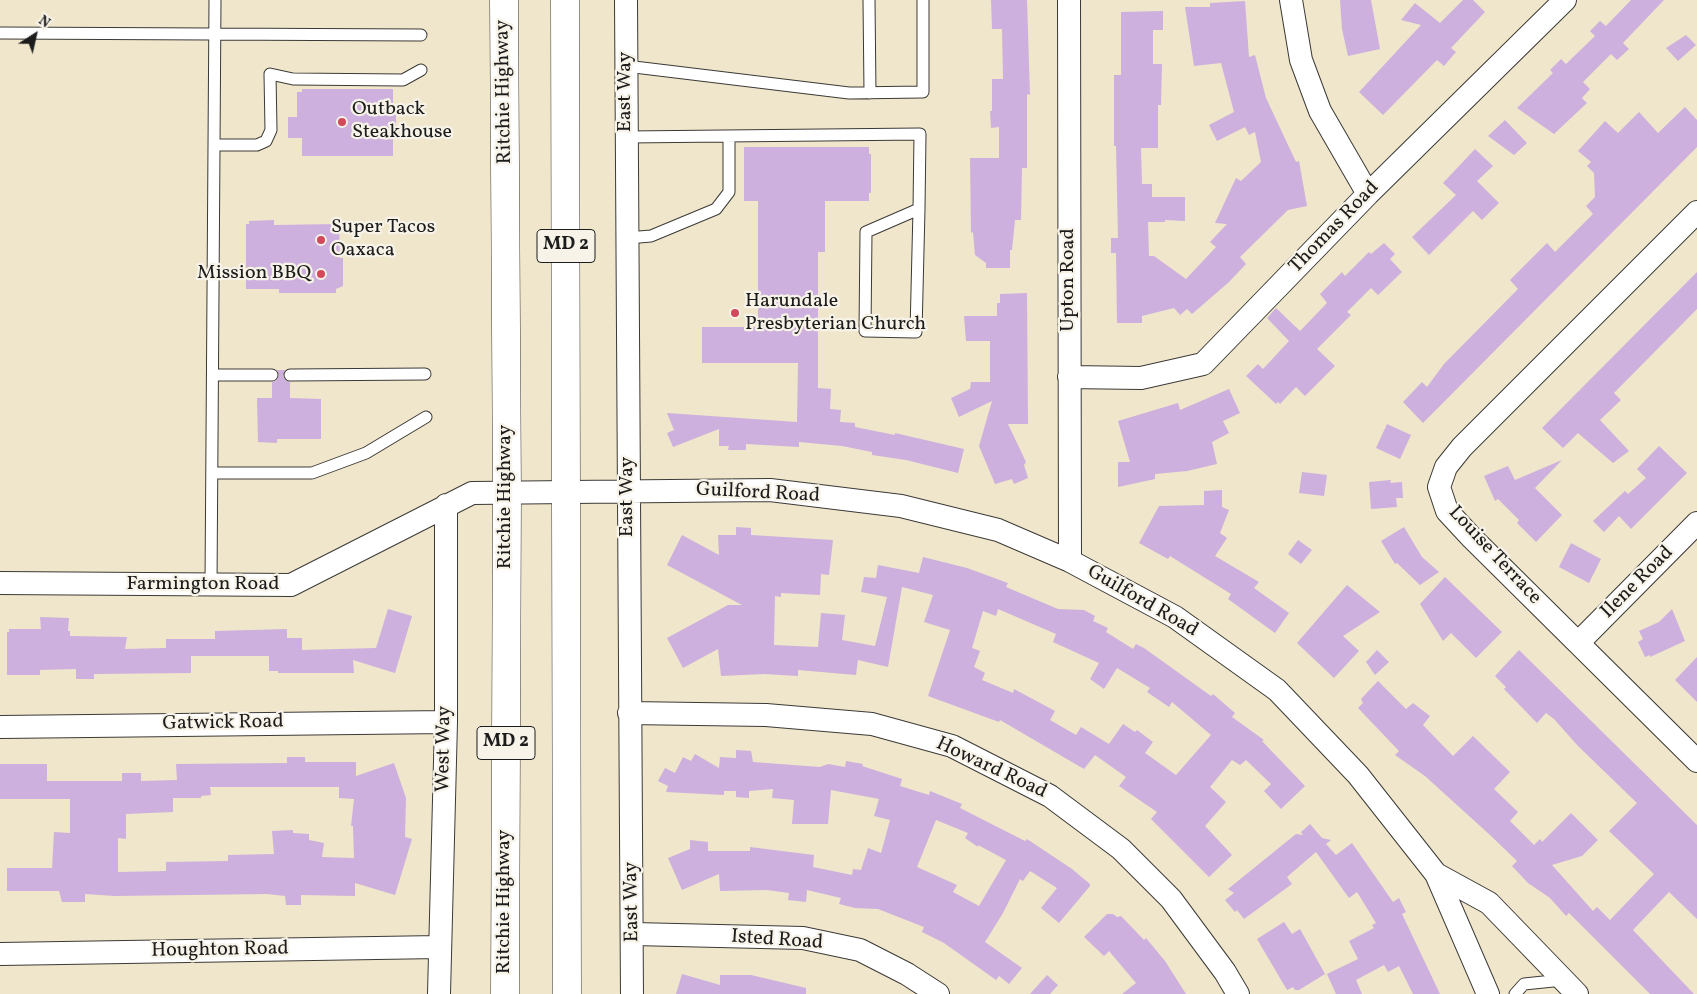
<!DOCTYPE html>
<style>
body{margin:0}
#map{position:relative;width:1697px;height:994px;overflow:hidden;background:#efe6cb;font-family:Vollkorn,serif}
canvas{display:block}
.north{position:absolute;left:10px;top:10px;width:50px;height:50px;-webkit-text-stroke:4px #f7f3e8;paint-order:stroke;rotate:35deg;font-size:14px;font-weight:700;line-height:20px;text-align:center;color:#1c1c1c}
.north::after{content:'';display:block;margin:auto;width:18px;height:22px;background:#1c1c1c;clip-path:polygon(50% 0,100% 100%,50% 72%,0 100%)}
</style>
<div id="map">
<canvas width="1697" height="994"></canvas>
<div class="north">N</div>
</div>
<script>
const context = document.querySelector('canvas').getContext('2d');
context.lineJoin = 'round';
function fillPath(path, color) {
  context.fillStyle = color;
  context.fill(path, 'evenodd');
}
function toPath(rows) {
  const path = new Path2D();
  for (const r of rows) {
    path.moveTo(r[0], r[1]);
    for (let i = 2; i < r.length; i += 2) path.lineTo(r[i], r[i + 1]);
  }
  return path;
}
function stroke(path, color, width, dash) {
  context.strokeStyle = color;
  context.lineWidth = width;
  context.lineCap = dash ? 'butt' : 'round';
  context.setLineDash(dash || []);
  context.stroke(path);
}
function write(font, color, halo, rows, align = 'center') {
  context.font = font + ' Vollkorn,serif';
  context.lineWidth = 4.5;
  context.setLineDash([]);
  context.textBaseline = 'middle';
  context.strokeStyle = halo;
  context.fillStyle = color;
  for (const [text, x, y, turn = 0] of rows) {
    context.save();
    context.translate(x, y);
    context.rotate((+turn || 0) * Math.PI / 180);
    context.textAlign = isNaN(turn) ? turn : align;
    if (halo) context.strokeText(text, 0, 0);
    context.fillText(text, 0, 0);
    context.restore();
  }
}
const building = toPath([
 [991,0,1027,0,1030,95,1027,94,1027,168,1022,168,1021,220,1015,220,1012,250,1010,250,1010,268,986,268,986,263,975,255,973,232,971,233,970,158,999,158,999,127,991,128,990,111,992,111,992,79,1003,79,1002,29,992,29],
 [1340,0,1371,0,1380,49,1348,56,1342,29],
 [1463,0,1473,0,1485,12,1451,48,1456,52,1444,66,1437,60,1383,115,1359,92,1421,25,1401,20,1415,3,1440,23],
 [1631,0,1664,0,1623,43,1629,49,1617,60,1611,54,1583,82,1590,89,1582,98,1587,103,1554,134,1517,108,1553,73,1550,70,1561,59,1566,64,1595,36,1590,31,1600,21,1606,26],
 [1245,1,1249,57,1255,55,1266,98,1296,162,1299,161,1307,206,1288,210,1240,257,1246,264,1229,282,1192,314,1187,309,1180,315,1174,308,1142,316,1142,323,1117,323,1116,253,1111,253,1111,238,1118,238,1116,146,1114,146,1114,75,1121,75,1121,12,1163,11,1163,30,1153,30,1153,64,1162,64,1161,105,1158,105,1158,148,1141,148,1142,184,1152,184,1152,197,1185,197,1185,221,1165,220,1165,222,1148,222,1149,256,1154,256,1186,279,1216,247,1210,242,1227,224,1215,223,1236,178,1241,181,1261,162,1255,132,1249,135,1245,127,1217,141,1209,125,1234,112,1221,63,1194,66,1185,7,1210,7,1210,3],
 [1686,35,1696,45,1678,61,1666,48],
 [302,89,393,89,393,106,396,106,396,139,393,139,393,156,302,156,302,138,288,138,288,117,297,117,297,92,302,92],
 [1685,107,1697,120,1697,147,1423,423,1403,402,1422,382,1427,387,1444,364,1518,289,1510,280,1547,243,1555,252,1593,214,1586,206,1595,197,1594,173,1587,166,1591,162,1578,151,1605,121,1618,133,1639,112,1658,133],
 [1505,120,1527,143,1514,155,1488,136],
 [744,147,869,147,869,154,871,154,871,193,869,193,869,201,825,201,825,252,818,252,818,388,831,389,830,409,841,410,840,422,855,423,855,427,895,435,895,433,964,449,958,473,906,460,872,455,872,452,842,446,799,442,799,447,746,444,746,450,728,450,729,446,719,446,719,429,673,447,667,433,674,430,667,413,797,422,798,363,702,363,702,327,758,327,758,201,744,201],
 [1475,149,1493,166,1477,181,1499,203,1482,220,1473,211,1429,255,1412,237,1456,195,1443,183],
 [274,220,274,225,339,224,340,258,343,258,343,286,336,289,336,293,279,293,279,289,246,289,246,224,249,224,249,221],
 [1384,243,1395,254,1390,259,1402,272,1378,295,1371,288,1347,312,1351,315,1317,349,1335,366,1305,396,1296,387,1280,404,1278,402,1276,404,1246,376,1258,364,1263,369,1289,341,1267,318,1276,308,1300,331,1327,303,1320,294,1342,272,1345,276,1369,252,1371,254],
 [1697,272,1697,309,1614,393,1621,400,1600,420,1629,451,1613,463,1578,433,1563,448,1542,428],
 [1027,293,1028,424,1008,424,1026,462,1024,465,1028,478,1014,484,1012,479,995,484,979,446,992,401,959,417,951,398,970,389,971,382,990,382,990,341,966,341,964,316,997,316,997,303,1000,303,1000,294],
 [277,370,285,370,283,376,286,381,290,382,290,398,321,399,321,439,277,439,277,443,258,442,257,398,272,398,272,382,276,381,279,375],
 [1229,389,1240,413,1223,421,1229,433,1212,442,1217,464,1187,471,1155,474,1155,479,1118,487,1118,462,1130,462,1118,421,1178,403,1180,410],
 [1387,424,1411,435,1400,459,1376,448],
 [1659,446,1687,473,1631,529,1619,516,1604,532,1593,521,1625,491,1628,494,1646,478,1637,469],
 [1562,460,1535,488,1562,515,1536,542,1517,523,1519,520,1498,499,1495,501,1484,476,1508,466,1515,480],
 [1302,472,1327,475,1324,496,1299,493],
 [1391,480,1390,483,1402,482,1403,498,1396,498,1397,507,1371,509,1369,482],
 [1222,490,1222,507,1229,510,1220,533,1227,538,1215,556,1259,582,1254,588,1289,613,1275,633,1228,599,1231,594,1170,556,1168,559,1139,543,1159,506,1204,505,1204,491],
 [736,527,751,528,751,535,833,540,829,575,821,574,820,595,781,593,781,597,775,596,774,645,818,647,821,613,845,615,842,640,875,646,887,597,861,592,864,577,876,578,878,565,919,573,923,557,967,568,1008,583,1006,587,1058,609,1084,610,1095,616,1093,621,1108,628,1106,632,1133,649,1136,644,1144,648,1211,696,1213,694,1235,713,1232,717,1264,740,1262,741,1305,786,1281,809,1264,791,1271,784,1246,760,1240,765,1232,760,1210,787,1226,802,1205,826,1232,855,1209,877,1151,819,1157,812,1119,786,1126,777,1095,755,1084,769,1000,720,999,722,928,696,950,630,924,622,933,595,902,587,888,667,858,660,856,675,798,670,798,676,764,674,721,676,718,649,683,668,667,638,728,605,742,605,667,565,682,535,719,555,718,535,736,535],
 [998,609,1056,634,1053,642,1099,663,1090,679,1104,689,1117,668,1150,688,1147,692,1169,707,1172,702,1211,735,1176,775,1145,753,1153,742,1137,730,1135,732,1123,724,1109,744,1081,727,1076,735,1050,720,1055,711,1014,689,1013,693,982,680,985,673,974,667,980,651,972,648,983,611,996,616],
 [1404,527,1422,557,1439,572,1420,585,1397,563,1395,564,1381,541],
 [1298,540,1312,550,1301,564,1288,554],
 [1571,543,1601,559,1589,583,1559,567],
 [1445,577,1502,632,1476,658,1451,633,1443,641,1420,604],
 [1347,585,1380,612,1343,636,1359,651,1334,678,1297,643],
 [388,609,412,616,395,673,353,660,354,673,278,673,278,671,269,671,269,656,191,656,191,673,94,674,94,679,76,679,76,669,40,670,40,675,7,675,7,632,9,632,9,629,41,629,40,617,69,618,68,631,70,631,70,636,127,637,125,649,166,648,166,639,215,639,215,631,287,629,287,638,302,638,302,650,376,648],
 [1672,609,1685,641,1650,657,1650,655,1645,657,1638,642,1643,639,1639,631,1659,622],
 [1377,650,1389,662,1375,675,1366,662],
 [1519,650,1697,825,1697,919,1669,892,1633,930,1694,994,1650,994,1569,913,1566,916,1550,898,1528,883,1512,866,1517,861,1490,835,1425,776,1395,755,1399,751,1358,708,1363,703,1361,699,1378,681,1406,709,1413,703,1430,716,1423,725,1453,756,1473,736,1510,772,1494,789,1518,812,1510,821,1534,845,1540,839,1542,842,1571,813,1598,840,1582,856,1552,865,1593,911,1597,907,1610,920,1654,874,1609,831,1637,803,1578,746,1554,719,1546,713,1537,723,1504,689,1506,687,1495,676],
 [1697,657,1697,702,1675,680],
 [736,750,751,751,753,762,820,767,828,764,845,767,846,761,863,764,862,766,902,779,900,786,929,795,930,791,962,804,960,808,1025,841,1027,839,1072,869,1090,884,1090,886,1059,923,1041,908,1057,888,1030,871,1023,881,1020,879,1003,913,985,942,1022,968,1009,984,999,976,996,980,944,943,922,932,924,927,878,909,855,908,839,904,841,898,807,890,806,902,788,900,789,893,767,890,720,891,719,874,682,890,668,858,690,849,690,840,708,842,708,851,750,851,750,847,814,855,813,867,852,875,853,869,861,870,868,848,881,853,890,820,874,816,879,799,831,790,828,824,792,824,794,800,772,798,773,789,749,791,749,798,736,797,736,791,724,791,724,795,666,792,668,786,658,781,665,768,675,773,683,757,691,761,695,754,719,768,720,757,736,758],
 [936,820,968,833,965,838,978,847,978,845,1006,860,979,906,953,892,957,885,917,867],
 [287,757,305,757,305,762,356,762,356,776,394,763,406,798,405,837,412,839,395,895,355,883,355,896,301,895,301,905,286,905,285,896,267,894,115,896,85,894,85,902,62,902,59,891,7,891,7,868,52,868,54,832,70,833,70,799,0,799,0,764,47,764,47,781,122,781,122,773,141,773,141,781,177,780,176,764,287,763],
 [210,787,339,787,339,798,354,799,351,826,353,826,354,858,322,857,324,843,309,840,309,834,293,833,293,830,272,831,274,854,228,855,228,861,166,862,166,871,118,872,118,838,126,839,126,814,173,812,173,798,201,798,201,796,211,795],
 [1310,824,1322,838,1331,840,1326,844,1336,855,1352,843,1393,902,1399,898,1406,912,1402,914,1440,994,1413,994,1399,966,1388,972,1384,965,1356,980,1362,994,1336,994,1327,974,1358,959,1349,941,1374,928,1372,925,1376,923,1357,892,1349,898,1316,852,1287,877,1292,884,1244,919,1237,910,1235,912,1225,900,1234,893,1228,889,1296,834,1303,835,1301,832],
 [1107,914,1113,914,1117,917,1121,916,1144,940,1146,938,1165,961,1186,994,1122,994,1136,983,1109,951,1104,956,1084,937],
 [1284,922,1292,934,1300,929,1325,974,1299,990,1295,990,1293,987,1287,990,1257,939],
 [682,974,720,985,720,975,751,975,806,988,806,994,676,994],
 [1047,975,1058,985,1050,994,1030,994]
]);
const service = toPath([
 [869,0,870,93],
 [0,33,421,35],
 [626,66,849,93,923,92,923,0],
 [627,137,920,134,919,209,916,332,865,331,866,232,919,209],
 [214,145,257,145,266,141,271,130,270,74,293,79,403,80,421,70],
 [627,238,651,236,716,209,729,192,729,136],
 [213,375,272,375],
 [290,375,425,374],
 [213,473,312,473,366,453,426,417],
 [211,585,215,0],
 [1515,994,1524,984,1563,980]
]);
const minor = toPath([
 [626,0,632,994],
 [1069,0,1070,561],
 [1291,0,1301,60,1320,111,1368,194],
 [1697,212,1462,447,1446,467,1439,487,1447,511,1472,538,1697,761],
 [1069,377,1141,378,1203,364,1368,194,1565,0],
 [0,583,291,585,472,493,770,490,901,506,998,530,1070,561,1175,617,1277,690,1358,775,1436,874,1488,994],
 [1578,643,1697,523],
 [629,713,766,715,872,724,952,746,1050,796,1121,849,1171,899,1225,972,1238,994],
 [0,727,446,722],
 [1436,874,1489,903,1577,994],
 [634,934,803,938,860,950,907,974,938,994],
 [0,954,439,947],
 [439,994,446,722,446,505]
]);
const primary = toPath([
 [504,0,507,492,505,994],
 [565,0,567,994]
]);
const markers = [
 [342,122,5,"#d1495b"],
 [321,240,5,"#d1495b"],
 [321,274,5,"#d1495b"],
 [735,313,5,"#d1495b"]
];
const shields = [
 [566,246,58],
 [506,743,58]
];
const shieldNames = [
 ["MD 2",566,246],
 ["MD 2",506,743]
];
const streetNames = [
 ["Ritchie Highway",505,92,-91],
 ["East Way",626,92,-90],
 ["Thomas Road",1335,228,-46],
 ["Upton Road",1069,280,-90],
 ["Guilford Road",758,494,3],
 ["Ritchie Highway",506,497,-90],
 ["East Way",628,497,-90],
 ["Louise Terrace",1494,556,47],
 ["Ilene Road",1638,583,-45],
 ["Farmington Road",203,585],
 ["Guilford Road",1142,602,30],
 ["Gatwick Road",223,724,-1],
 ["West Way",445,749,-89],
 ["Howard Road",991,769,25],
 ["Ritchie Highway",505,902,-90],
 ["East Way",633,902,-91],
 ["Isted Road",777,941,4],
 ["Houghton Road",220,951,-1]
];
const poiNames = [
 ["Outback",352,110],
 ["Steakhouse",352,133],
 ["Super Tacos",331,228],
 ["Oaxaca",331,251],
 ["Mission BBQ",311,274,"right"],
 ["Harundale",745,302],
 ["Presbyterian Church",745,325]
];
fillPath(building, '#cdb0dd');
stroke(service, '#3c3a36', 13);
stroke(minor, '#3c3a36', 24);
stroke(primary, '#3c3a36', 29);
stroke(service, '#fff', 11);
stroke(minor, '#fff', 22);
stroke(primary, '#fff', 28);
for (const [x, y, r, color] of markers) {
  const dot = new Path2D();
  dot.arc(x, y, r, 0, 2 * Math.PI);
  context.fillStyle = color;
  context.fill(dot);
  stroke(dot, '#f7f3e8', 2);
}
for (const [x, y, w] of shields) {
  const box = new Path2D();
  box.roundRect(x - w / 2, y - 16.5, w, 33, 4);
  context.fillStyle = '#f7f3e8';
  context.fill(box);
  stroke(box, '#1c1c1c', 1);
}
write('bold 19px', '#1c1c1c', null, shieldNames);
write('20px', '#1c1c1c', '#f7f3e8', streetNames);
write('20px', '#1c1c1c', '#f7f3e8', poiNames, 'left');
</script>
